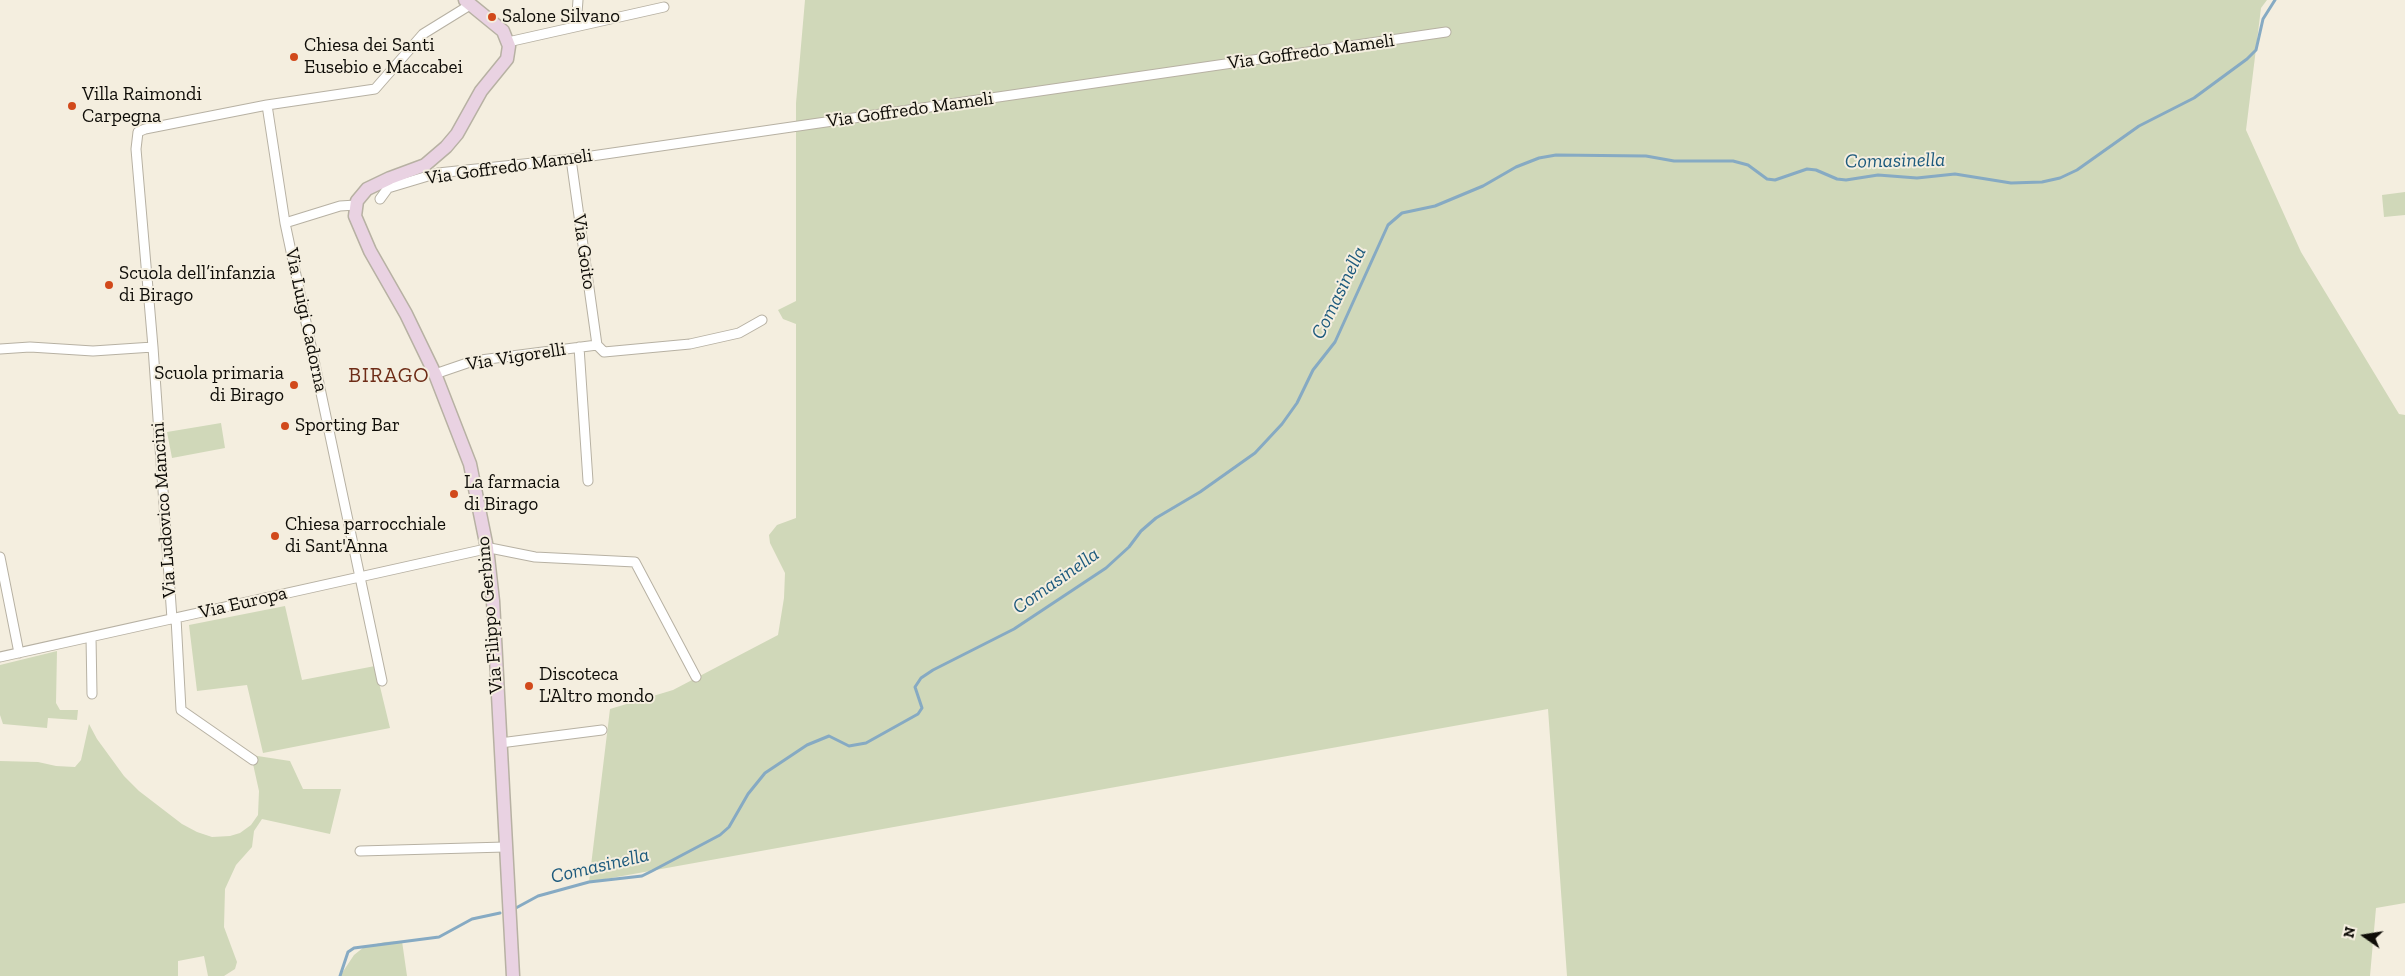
<!DOCTYPE html>
<meta charset="utf-8">
<style>
body{margin:0}
#map{position:relative;width:2405px;height:976px;overflow:hidden;background:#f4eedf;font-family:"Zilla Slab",serif}
canvas{display:block}
.north{position:absolute;left:2340px;top:911px;width:50px;height:50px;-webkit-text-stroke:4px #f4eedf;paint-order:stroke;rotate:283deg;font-size:14px;font-weight:700;line-height:20px;text-align:center;color:#0e0c07}
.north::after{content:'';display:block;margin:auto;width:18px;height:22px;background:#0e0c07;clip-path:polygon(50% 0,100% 100%,50% 72%,0 100%)}
</style>
<div id="map">
<canvas width="2405" height="976"></canvas>
<div class="north">N</div>
</div>
<script>
const context = document.querySelector('canvas').getContext('2d');
context.lineJoin = 'round';
function fillPath(path, color) {
  context.fillStyle = color;
  context.fill(path, 'evenodd');
}
function toPath(rows) {
  const path = new Path2D();
  for (const r of rows) {
    path.moveTo(r[0], r[1]);
    for (let i = 2; i < r.length; i += 2) path.lineTo(r[i], r[i + 1]);
  }
  return path;
}
function stroke(path, color, width, dash) {
  context.strokeStyle = color;
  context.lineWidth = width;
  context.lineCap = dash ? 'butt' : 'round';
  context.setLineDash(dash || []);
  context.stroke(path);
}
function write(font, color, halo, rows, align = 'center') {
  context.font = font + ' "Zilla Slab",serif';
  context.lineWidth = 4;
  context.setLineDash([]);
  context.textBaseline = 'middle';
  context.strokeStyle = halo;
  context.fillStyle = color;
  for (const [text, x, y, turn = 0] of rows) {
    context.save();
    context.translate(x, y);
    context.rotate((+turn || 0) * Math.PI / 180);
    context.textAlign = isNaN(turn) ? turn : align;
    if (halo) context.strokeText(text, 0, 0);
    context.fillText(text, 0, 0);
    context.restore();
  }
}
const green = toPath([
 [805,0,2267,0,2261,8,2246,130,2301,252,2399,414,2405,415,2405,903,2376,908,2370,976,1567,976,1548,709,589,882,610,709,673,690,778,635,784,598,785,573,770,543,769,535,777,525,796,518,796,324,783,319,778,310,796,301,796,103],
 [2405,192,2405,215,2384,217,2382,195],
 [221,423,225,448,172,458,167,432],
 [285,606,302,680,375,666,390,728,263,753,247,685,197,691,189,625],
 [57,651,56,703,60,710,78,710,77,720,48,718,47,728,3,724,0,715,0,665],
 [89,724,97,739,124,776,139,791,182,824,197,832,212,837,230,836,240,833,251,825,258,815,259,791,251,755,290,761,303,789,341,789,330,834,262,819,254,831,252,847,236,865,225,889,224,927,237,962,235,969,224,976,208,976,204,956,178,961,178,976,0,976,0,761,38,762,56,766,75,767,81,760],
 [402,941,407,976,340,976,354,955,364,947,385,942]
]);
const stream = toPath([
 [514,909,538,896,589,882,642,876,652,871,720,835,729,827,748,794,765,773,807,745,829,736,849,746,866,743,918,714,922,708,915,687,921,678,933,670,1014,629,1106,568,1129,547,1141,531,1156,518,1200,492,1255,453,1282,424,1297,403,1313,370,1335,342,1388,225,1402,213,1435,206,1483,186,1516,167,1539,158,1556,155,1646,156,1674,161,1733,161,1748,165,1767,179,1775,180,1807,169,1816,170,1837,179,1846,180,1878,175,1917,178,1955,174,2011,183,2042,182,2060,178,2077,170,2139,126,2194,98,2247,59,2256,50,2263,19,2275,0],
 [340,976,348,952,354,948,439,937,472,919,500,913]
]);
const street = toPath([
 [576,26,578,0],
 [508,42,664,7],
 [267,105,285,223,382,681],
 [571,159,597,345],
 [380,199,388,188,438,173,571,159,1446,32],
 [285,223,340,206,356,205],
 [597,345,604,352,690,344,739,333,762,320],
 [579,347,588,481],
 [0,349,30,347,93,351,153,347],
 [435,374,473,361,597,345],
 [0,557,19,653],
 [176,618,181,710,253,760],
 [172,619,153,347,136,149,138,132,145,129,267,105,375,89,423,34,470,5],
 [91,637,92,694],
 [0,657,490,548,535,557,635,562,696,677],
 [500,743,602,730],
 [360,851,505,847]
]);
const secondary = toPath([
 [465,0,503,31,509,46,507,59,481,91,457,134,446,147,425,165,390,178,367,189,357,201,355,216,370,251,406,314,435,374,470,464,487,548,493,601,513,976]
]);
const markers = [
 [492,17,5,"#d1491b"],
 [294,57,5,"#d1491b"],
 [72,106,5,"#d1491b"],
 [109,285,5,"#d1491b"],
 [294,385,5,"#d1491b"],
 [285,426,5,"#d1491b"],
 [454,494,5,"#d1491b"],
 [275,536,5,"#d1491b"],
 [529,686,5,"#d1491b"]
];
const poiNames = [
 ["Salone Silvano",502,17],
 ["Chiesa dei Santi",304,46],
 ["Eusebio e Maccabei",304,68],
 ["Villa Raimondi",82,95],
 ["Carpegna",82,117],
 ["Scuola dell’infanzia",119,274],
 ["di Birago",119,296],
 ["Scuola primaria",284,374,"right"],
 ["di Birago",284,396,"right"],
 ["Sporting Bar",295,426],
 ["La farmacia",464,483],
 ["di Birago",464,505],
 ["Chiesa parrocchiale",285,525],
 ["di Sant'Anna",285,547],
 ["Discoteca",539,675],
 ["L'Altro mondo",539,697]
];
const streetNames = [
 ["Via Goffredo Mameli",1311,52,-8],
 ["Via Goffredo Mameli",910,110,-8],
 ["Via Goffredo Mameli",509,167,-8],
 ["Via Goito",584,252,82],
 ["Via Luigi Cadorna",306,320,78],
 ["Via Vigorelli",516,357,-9],
 ["Via Ludovico Mancini",164,510,-94],
 ["Via Europa",243,603,-13],
 ["Via Filippo Gerbino",490,615,-95]
];
const waterNames = [
 ["Comasinella",1895,161,-1],
 ["Comasinella",1339,293,-64],
 ["Comasinella",1056,581,-35],
 ["Comasinella",600,866,-13]
];
const quarterNames = [
 ["BIRAGO",389,376]
];
fillPath(green, '#d0d8b9');
stroke(stream, '#86aac3', 3);
stroke(street, '#b7b1a3', 11);
stroke(secondary, '#b7b1a3', 15);
stroke(street, '#fff', 9);
stroke(secondary, '#e9d2e2', 12);
for (const [x, y, r, color] of markers) {
  const dot = new Path2D();
  dot.arc(x, y, r, 0, 2 * Math.PI);
  context.fillStyle = color;
  context.fill(dot);
  stroke(dot, '#f4eedf', 2);
}
write('19px', '#0e0c07', '#f4eedf', poiNames, 'left');
write('19px', '#0e0c07', '#f4eedf', streetNames);
write('italic 20px', '#1d5a7d', '#f4eedf', waterNames);
context.letterSpacing = '1px';
write('21px', '#6e2c17', '#f4eedf', quarterNames);
context.letterSpacing = '0px';
</script>
